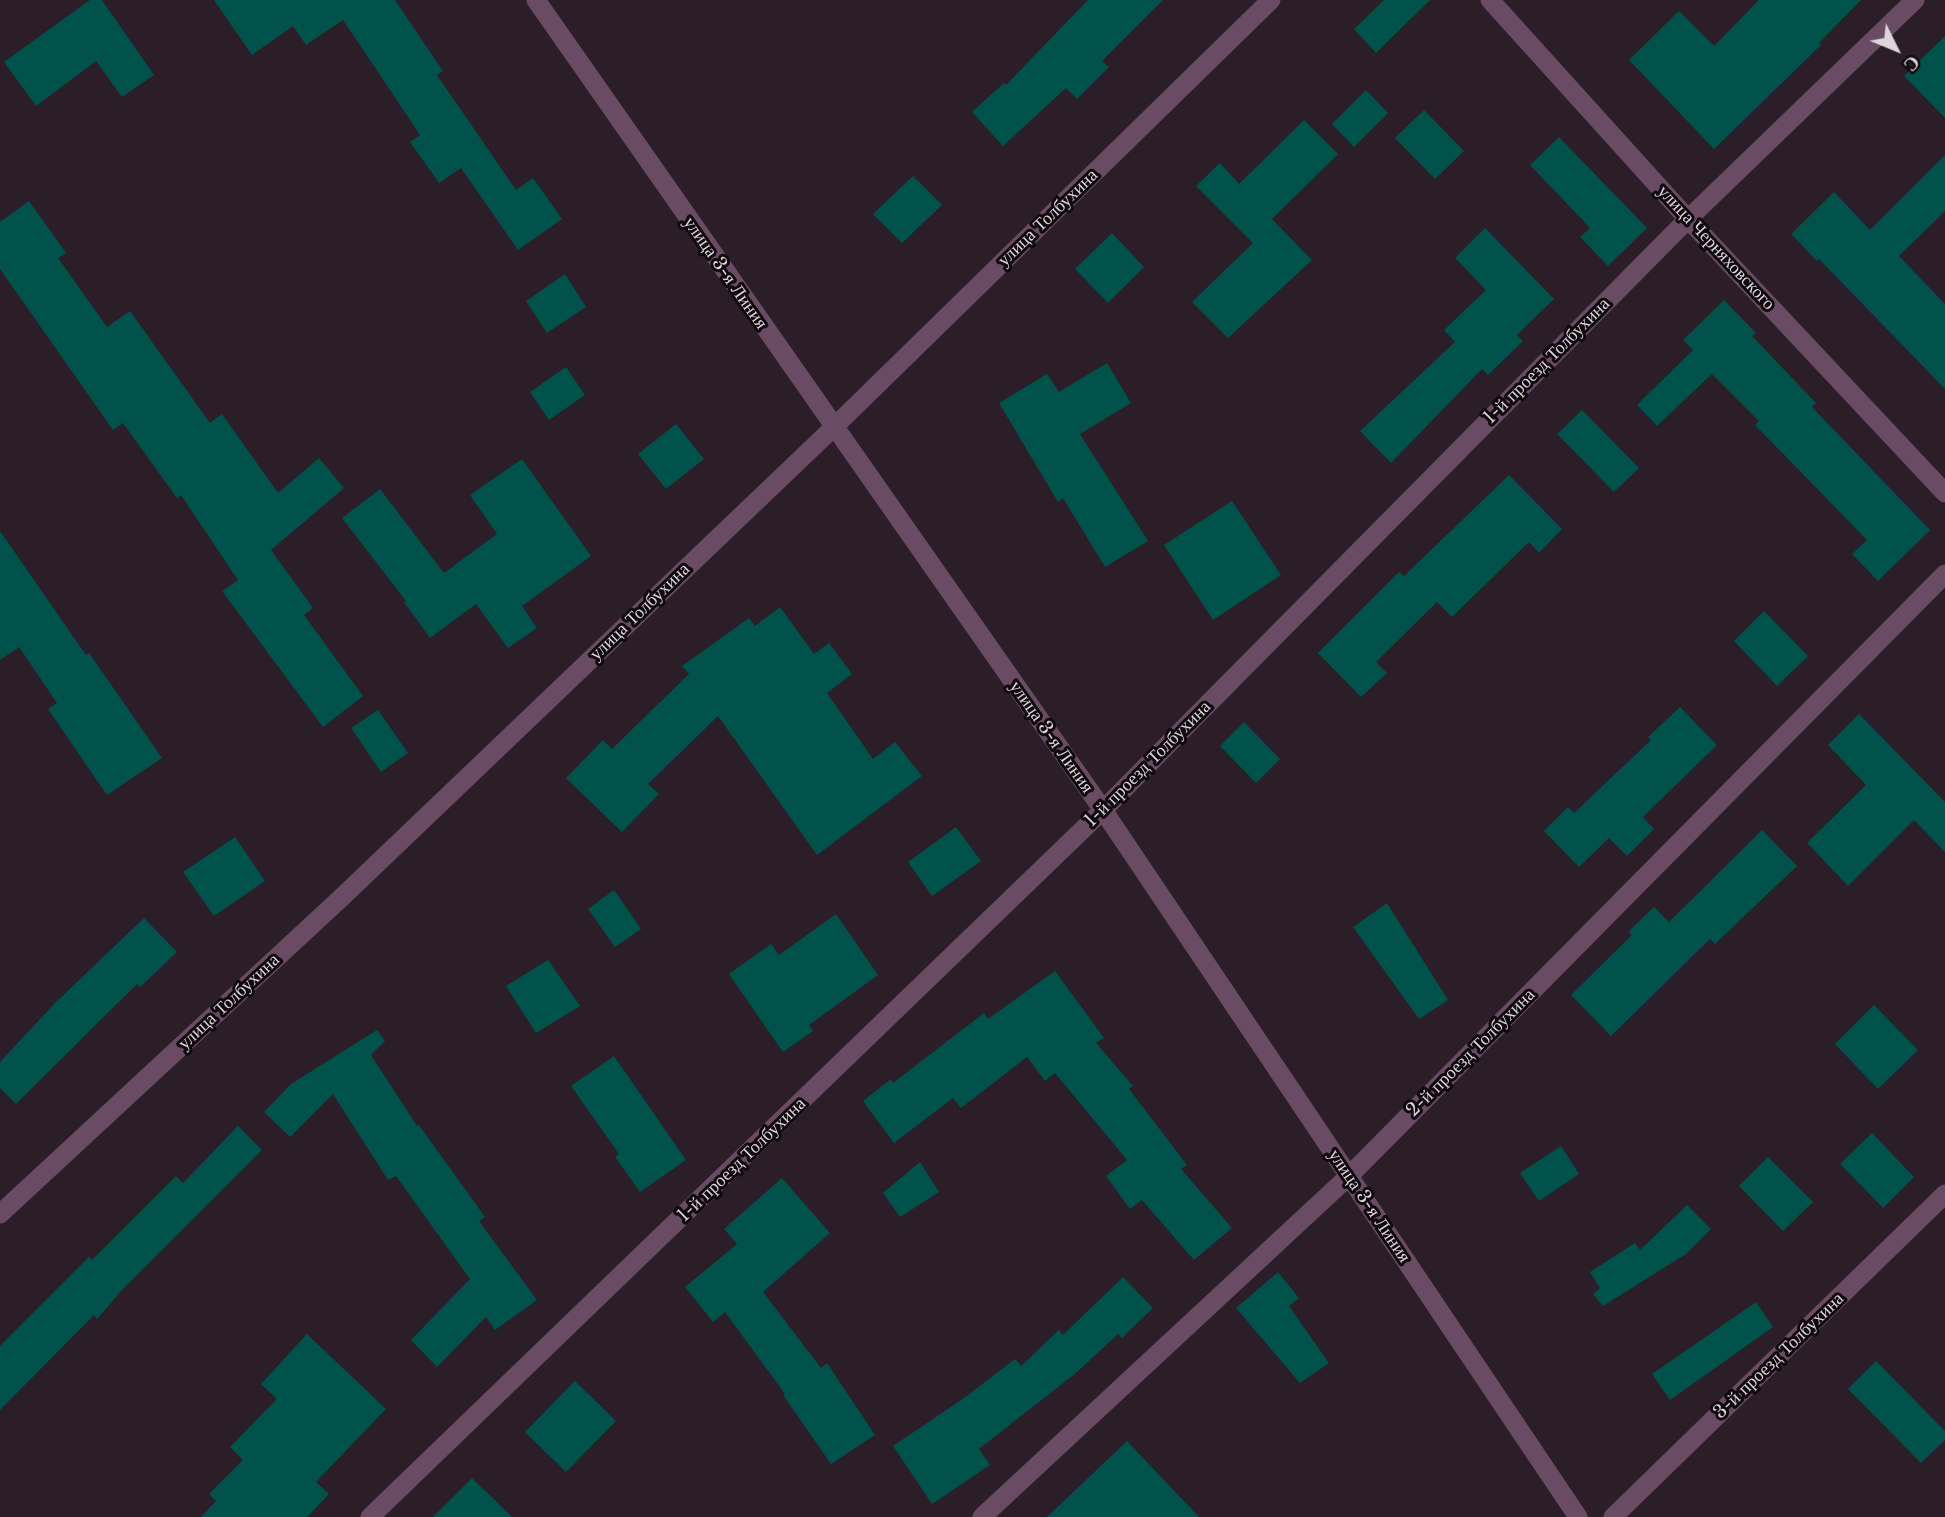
<!DOCTYPE html>
<meta charset="utf-8">
<style>
body{margin:0}
#map{position:relative;width:1945px;height:1517px;overflow:hidden;background:#2b1e29;font-family:"Libre Baskerville",serif}
canvas{display:block}
.north{position:absolute;left:1861px;top:14px;width:70px;height:70px;-webkit-text-stroke:5px #100a0f;paint-order:stroke;rotate:133deg;font-size:19px;font-weight:700;line-height:28px;text-align:center;color:#ded5dc}
.north::after{content:'';display:block;margin:auto;width:24px;height:32px;background:#ded5dc;clip-path:polygon(50% 0,100% 100%,50% 72%,0 100%)}
</style>
<div id="map">
<canvas width="1945" height="1517"></canvas>
<div class="north">С</div>
</div>
<script>
const context = document.querySelector('canvas').getContext('2d');
context.lineJoin = 'round';
function fillPath(path, color) {
  context.fillStyle = color;
  context.fill(path, 'evenodd');
}
function toPath(rows) {
  const path = new Path2D();
  for (const r of rows) {
    path.moveTo(r[0], r[1]);
    for (let i = 2; i < r.length; i += 2) path.lineTo(r[i], r[i + 1]);
  }
  return path;
}
function stroke(path, color, width, dash) {
  context.strokeStyle = color;
  context.lineWidth = width;
  context.lineCap = dash ? 'butt' : 'round';
  context.setLineDash(dash || []);
  context.stroke(path);
}
function write(font, color, halo, rows, align = 'center') {
  context.font = font + ' "Libre Baskerville",serif';
  context.lineWidth = 6;
  context.setLineDash([]);
  context.textBaseline = 'middle';
  context.strokeStyle = halo;
  context.fillStyle = color;
  for (const [text, x, y, turn = 0] of rows) {
    context.save();
    context.translate(x, y);
    context.rotate((+turn || 0) * Math.PI / 180);
    context.textAlign = isNaN(turn) ? turn : align;
    if (halo) context.strokeText(text, 0, 0);
    context.fillText(text, 0, 0);
    context.restore();
  }
}
const building = toPath([
 [90,0,102,0,154,75,122,97,96,61,36,106,4,62],
 [214,0,395,0,443,71,437,75,516,190,533,178,562,219,518,250,461,168,439,183,410,142,420,135,343,20,306,45,293,26,252,55],
 [1088,0,1163,0,1102,61,1109,67,1077,99,1066,88,1003,146,972,112,1004,83,1006,85],
 [1384,0,1430,0,1376,53,1354,29],
 [1759,0,1861,0,1819,43,1821,45,1714,149,1629,60,1679,11,1714,46],
 [1945,36,1945,118,1904,76],
 [1366,90,1388,113,1354,147,1332,124],
 [1424,110,1464,151,1435,179,1395,138],
 [1304,120,1338,154,1272,219,1312,260,1228,338,1192,302,1253,243,1196,186,1220,163,1239,184],
 [1559,137,1647,228,1608,266,1580,237,1590,228,1530,165],
 [1945,155,1945,211,1899,256,1945,304,1945,389,1819,259,1817,261,1791,234,1834,192,1870,230],
 [913,176,942,205,902,243,873,214],
 [29,201,66,253,58,258,107,327,130,311,210,423,222,414,278,493,319,458,344,488,271,550,313,608,304,615,363,696,323,727,222,591,238,580,181,495,177,498,123,423,113,430,0,269,0,222],
 [1485,228,1554,299,1517,335,1523,341,1488,375,1482,369,1391,463,1360,431,1455,342,1444,330,1486,290,1455,258],
 [1112,233,1144,267,1108,303,1075,269],
 [565,274,586,307,547,333,526,301],
 [1724,300,1756,333,1752,336,1816,403,1812,407,1930,530,1878,581,1852,554,1867,540,1755,425,1759,421,1712,374,1657,426,1637,405,1693,350,1683,340],
 [1107,363,1131,403,1080,434,1148,541,1105,567,1063,498,1058,502,999,403,1047,374,1059,392],
 [566,367,585,395,549,420,530,392],
 [1582,410,1639,468,1614,492,1557,434],
 [676,424,704,459,666,489,638,454],
 [522,459,591,556,522,606,537,628,508,648,476,604,430,638,404,602,406,601,342,518,380,489,444,573,497,534,470,495],
 [1509,475,1562,529,1539,553,1529,542,1452,617,1437,602,1376,662,1387,673,1361,697,1318,653,1399,572,1404,576],
 [1232,501,1281,575,1213,620,1164,545],
 [0,531,86,655,89,653,162,758,107,795,48,709,57,703,19,647,0,660],
 [780,607,814,654,829,643,852,674,827,693,873,759,895,742,922,776,817,855,718,716,648,784,659,794,622,832,566,778,603,740,612,749,689,674,682,666,749,618,755,626],
 [1764,611,1808,656,1777,686,1734,641],
 [1680,707,1717,745,1643,817,1654,829,1627,856,1609,838,1579,867,1544,831,1568,807,1574,813,1651,740,1648,737],
 [378,710,408,753,381,772,351,728],
 [1859,714,1945,802,1945,852,1914,820,1848,886,1807,843,1866,785,1828,745],
 [1244,722,1280,759,1256,783,1220,746],
 [956,827,981,861,932,896,908,862],
 [1762,830,1797,866,1715,944,1710,939,1611,1036,1571,995,1632,935,1628,932,1654,907,1669,922],
 [235,837,265,881,214,916,183,872],
 [614,890,641,929,615,947,588,909],
 [1387,903,1448,1000,1419,1019,1353,927],
 [836,914,878,975,809,1025,813,1031,783,1052,729,974,771,944,779,955],
 [144,918,177,952,140,987,137,984,16,1104,0,1088,0,1062,55,1003],
 [548,960,580,1006,536,1033,506,986],
 [1055,971,1104,1038,1096,1043,1133,1086,1129,1089,1187,1165,1181,1169,1232,1228,1194,1260,1142,1200,1130,1209,1106,1176,1127,1160,1055,1073,1045,1081,1027,1057,961,1108,953,1098,894,1143,863,1101,891,1079,893,1083,984,1013,988,1019],
 [1874,1005,1918,1050,1878,1089,1835,1044],
 [377,1030,385,1041,371,1055,417,1126,419,1125,485,1217,479,1221,537,1300,495,1330,486,1317,437,1367,411,1340,470,1279,396,1176,388,1180,333,1094,290,1137,264,1112,291,1084],
 [614,1056,686,1160,640,1192,615,1157,619,1154,571,1086],
 [238,1126,262,1150,122,1290,97,1319,94,1315,0,1410,0,1346,89,1257,92,1260,176,1176,183,1183],
 [1872,1133,1914,1177,1883,1208,1840,1164],
 [1561,1146,1579,1174,1539,1201,1520,1173],
 [1768,1157,1813,1202,1783,1231,1739,1186],
 [920,1162,939,1192,900,1217,883,1193],
 [782,1178,830,1233,763,1292,821,1368,827,1363,875,1435,831,1464,783,1395,785,1394,725,1312,713,1322,685,1287,737,1244,724,1229],
 [1687,1205,1711,1229,1686,1254,1603,1306,1593,1294,1600,1288,1590,1272,1635,1243,1640,1250],
 [1278,1272,1299,1298,1289,1306,1329,1363,1300,1383,1236,1308],
 [1123,1277,1153,1308,1122,1338,1118,1334,1076,1373,979,1449,990,1465,932,1504,893,1446,964,1398,1015,1359,1021,1366,1059,1330,1063,1335],
 [1756,1302,1773,1327,1670,1400,1652,1374],
 [307,1334,386,1409,316,1482,329,1494,307,1517,201,1517,216,1501,209,1494,243,1460,230,1447,277,1399,261,1384],
 [1876,1361,1945,1431,1945,1440,1921,1463,1848,1389],
 [575,1381,616,1421,566,1472,525,1432],
 [1127,1441,1199,1517,1047,1517],
 [472,1478,512,1517,433,1517]
]);
const minor = toPath([
 [536,0,1103,810,1578,1517],
 [1490,0,1688,219,1945,493],
 [0,1214,341,898,833,428,1271,0],
 [370,1517,1103,810,1688,219,1915,0],
 [982,1517,1349,1176,1945,574],
 [1613,1517,1945,1194]
]);
const streetNames = [
 ["улица Толбухина",1048,218,-44],
 ["улица Черняховского",1716,248,47],
 ["улица 3-я Линия",725,273,55],
 ["1-й проезд Толбухина",1547,361,-45],
 ["улица Толбухина",640,612,-44],
 ["улица 3-я Линия",1051,737,55],
 ["1-й проезд Толбухина",1148,764,-45],
 ["улица Толбухина",229,1002,-43],
 ["2-й проезд Толбухина",1471,1053,-45],
 ["1-й проезд Толбухина",742,1160,-44],
 ["улица 3-я Линия",1369,1206,56],
 ["3-й проезд Толбухина",1779,1356,-44]
];
fillPath(building, '#00524b');
stroke(minor, '#694c64', 19);
write('18px', '#ded5dc', '#100a0f', streetNames);
</script>
